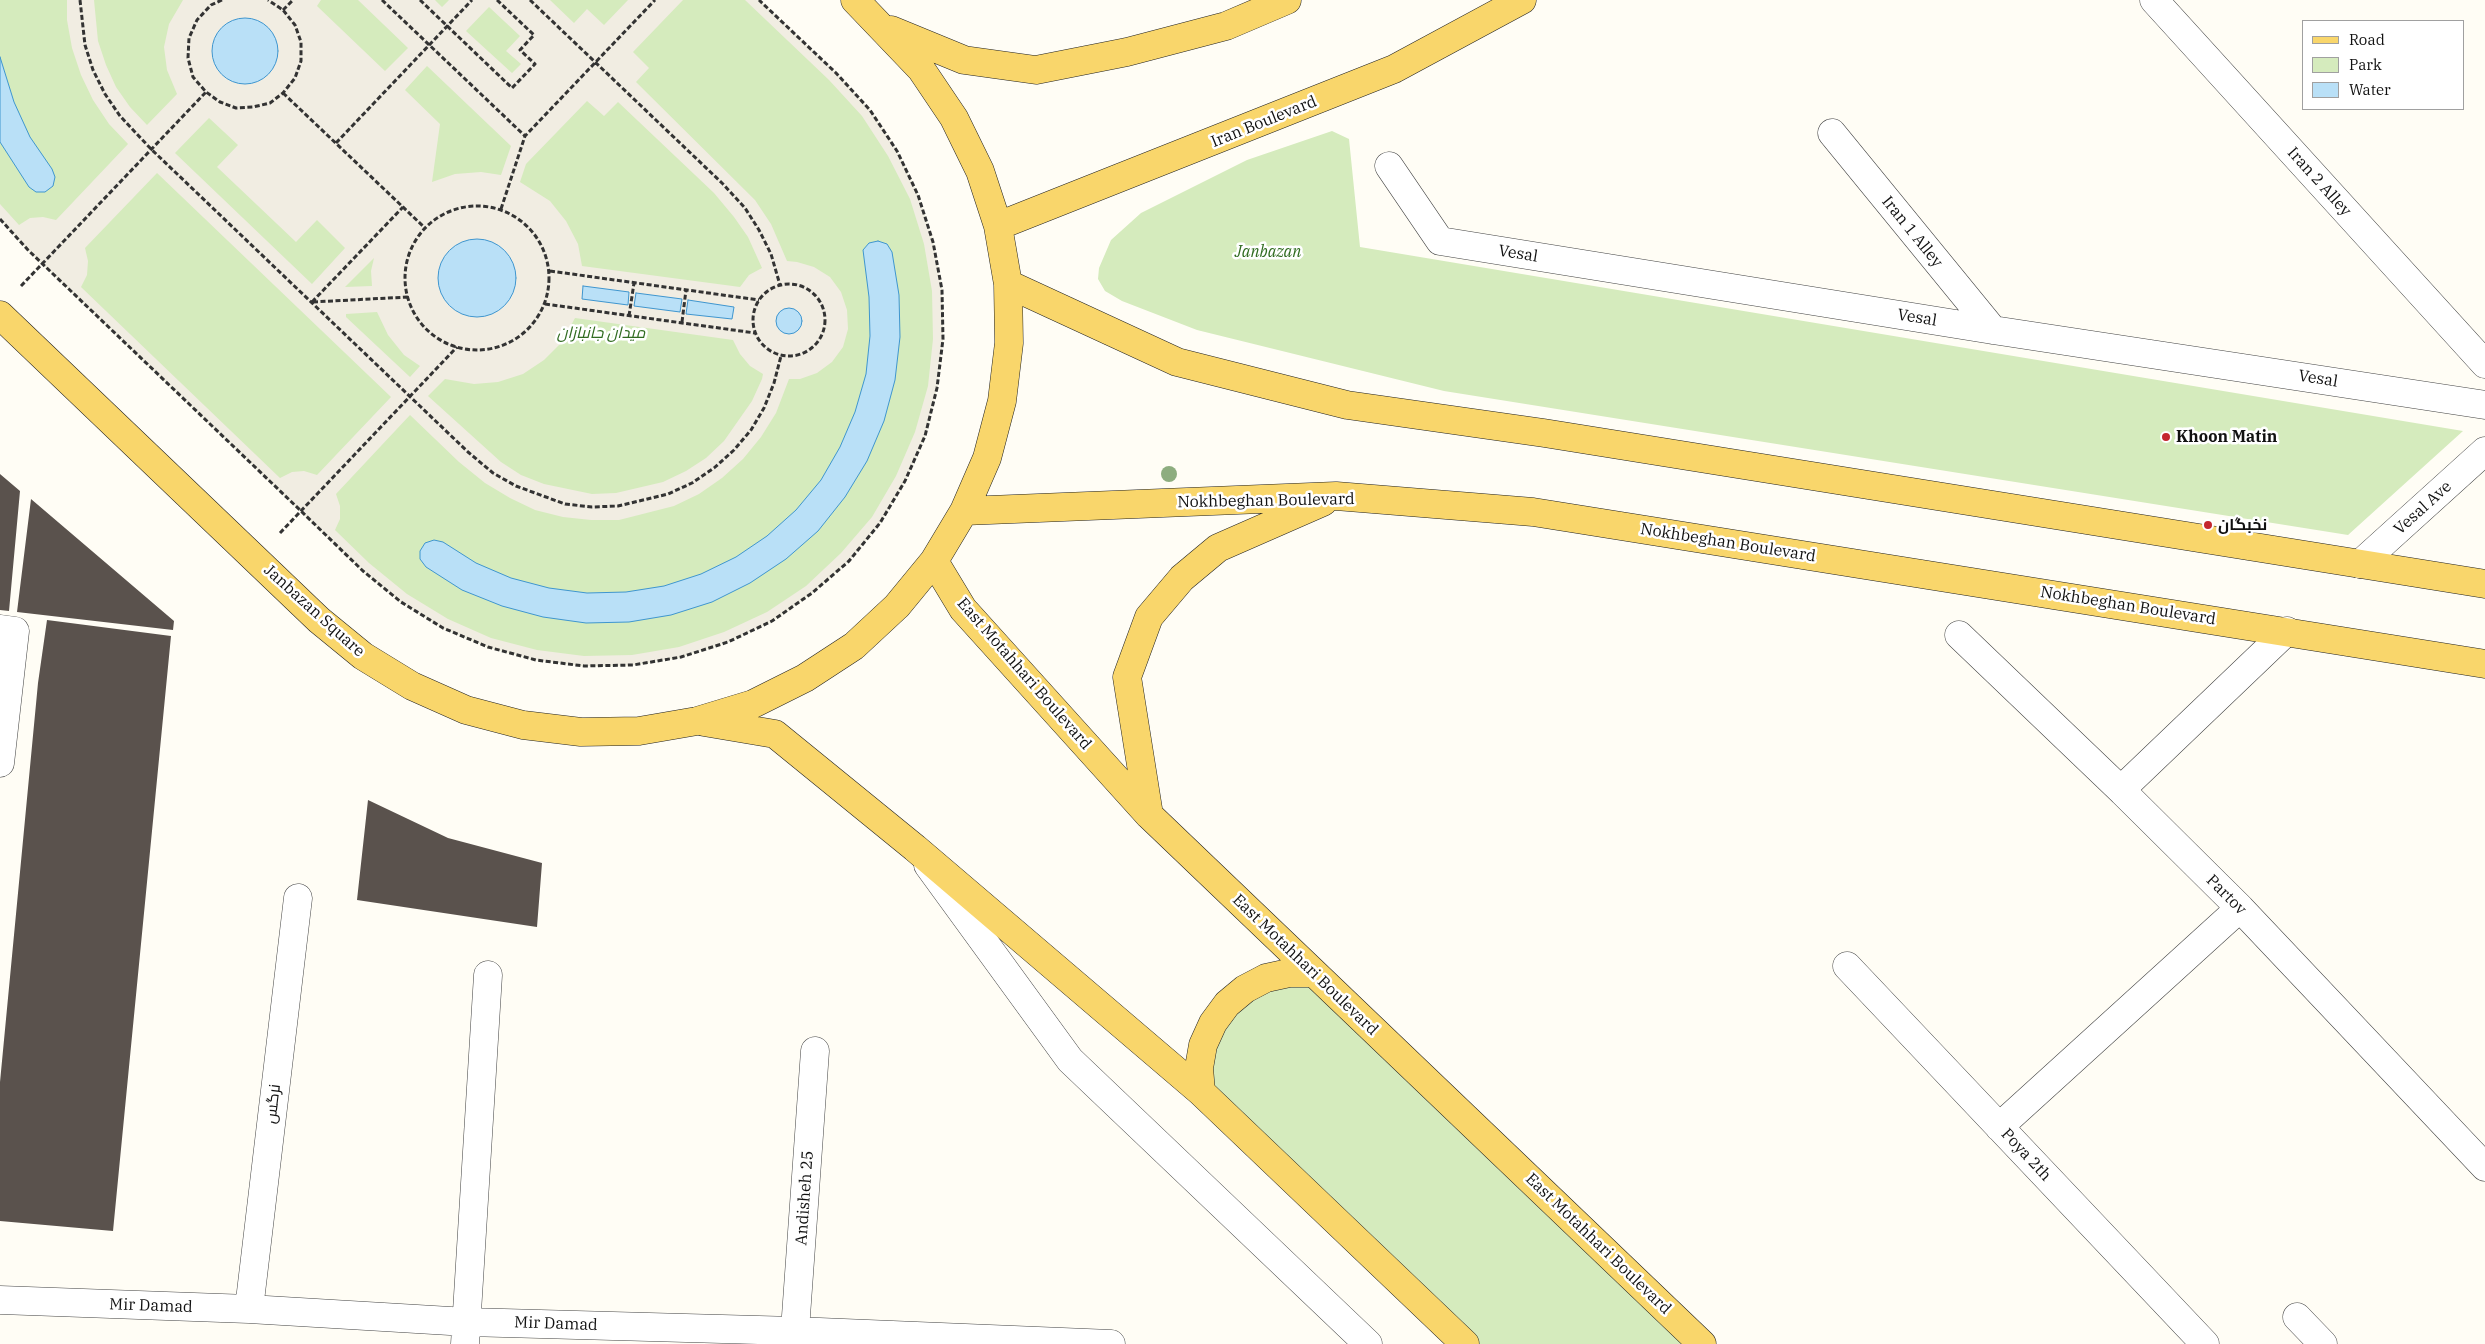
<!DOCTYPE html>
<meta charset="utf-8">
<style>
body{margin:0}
#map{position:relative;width:2485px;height:1344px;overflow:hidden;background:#fffdf5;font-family:"IBM Plex Serif",serif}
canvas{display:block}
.legend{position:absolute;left:2302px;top:20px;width:162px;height:90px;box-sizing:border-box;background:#fff;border:1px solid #a0a0a0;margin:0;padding:6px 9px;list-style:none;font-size:15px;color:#111}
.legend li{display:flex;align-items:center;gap:10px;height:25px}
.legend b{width:25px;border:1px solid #a0a0a0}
</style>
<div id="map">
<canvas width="2485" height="1344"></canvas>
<ul class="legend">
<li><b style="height:6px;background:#f9d66b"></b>Road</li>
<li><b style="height:14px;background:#d5ebbd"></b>Park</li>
<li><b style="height:14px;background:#b9e0f7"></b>Water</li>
</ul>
</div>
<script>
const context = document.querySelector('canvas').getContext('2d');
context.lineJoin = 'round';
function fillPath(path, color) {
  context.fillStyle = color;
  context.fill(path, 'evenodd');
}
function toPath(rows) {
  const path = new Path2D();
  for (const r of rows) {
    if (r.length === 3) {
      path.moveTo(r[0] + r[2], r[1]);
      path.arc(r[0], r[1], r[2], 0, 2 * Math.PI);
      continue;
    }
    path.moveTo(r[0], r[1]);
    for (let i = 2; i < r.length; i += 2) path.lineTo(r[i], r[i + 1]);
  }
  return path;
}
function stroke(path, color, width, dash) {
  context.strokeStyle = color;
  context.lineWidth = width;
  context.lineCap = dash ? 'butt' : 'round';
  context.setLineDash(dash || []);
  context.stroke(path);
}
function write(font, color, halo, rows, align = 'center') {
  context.font = font + ' "IBM Plex Serif",Cairo,serif';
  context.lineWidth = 5;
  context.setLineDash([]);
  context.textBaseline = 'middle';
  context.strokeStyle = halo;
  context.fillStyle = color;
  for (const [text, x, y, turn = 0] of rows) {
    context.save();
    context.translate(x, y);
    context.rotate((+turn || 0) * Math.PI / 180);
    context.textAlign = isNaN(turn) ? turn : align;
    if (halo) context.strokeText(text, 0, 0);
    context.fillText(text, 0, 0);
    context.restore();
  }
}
const green = toPath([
 [0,0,759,0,836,73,870,110,897,151,918,195,933,242,942,290,943,339,937,388,925,436,905,481,880,523,849,561,812,593,772,621,728,642,681,657,633,665,584,666,536,660,488,647,443,628,401,602,363,571,28,250,0,219],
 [1332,131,1349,139,1360,247,2463,431,2348,535,1444,391,1197,330,1122,301,1105,291,1098,279,1099,268,1111,240,1141,213,1247,160],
 [1313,973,1702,1344,1465,1344,1201,1092,1227,1004]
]);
const plaza = toPath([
 [67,0,94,0,98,41,106,65,116,87,130,107,147,125,177,94,167,70,164,47,169,24,183,0,321,0,317,6,385,71,408,48,358,0,435,0,442,7,449,0,550,0,574,23,587,9,604,25,628,0,683,0,633,52,649,68,636,82,755,200,771,224,787,261,797,262,814,267,830,277,841,292,847,310,848,329,843,347,832,362,817,373,800,379,789,379,776,413,761,437,743,459,722,478,699,494,674,506,619,520,591,520,563,517,535,510,510,498,485,483,459,462,410,415,336,494,340,506,340,519,335,530,369,563,407,594,448,619,491,638,537,650,584,656,632,655,679,647,724,632,767,612,806,586,841,553,872,517,896,476,915,432,928,386,933,339,932,291,924,244,910,199,888,156,862,116,829,80,745,0,759,0,836,73,870,110,897,151,918,195,933,242,942,290,943,339,937,388,925,436,905,481,880,523,849,561,812,593,772,621,728,642,681,657,633,665,584,666,536,660,488,647,443,628,401,602,363,571,28,250,0,219,0,204,19,225,30,218,43,217,56,220,128,144,109,124,93,100,81,75,72,48,67,20],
 [489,7,520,36,506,51,521,64,512,73,466,31],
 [427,66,511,146,501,175,481,172,455,174,432,182,440,124,405,90],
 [587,101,604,116,618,102,714,193,734,217,748,237,762,268,749,275,740,287,582,266,578,244,566,221,550,201,520,182,526,164],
 [209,118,238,145,217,167,296,242,317,220,345,248,312,284,175,153],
 [157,173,391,397,317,475,304,471,292,472,280,478,81,287,87,275,88,261,85,248],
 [374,258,371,271,372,286,345,287],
 [377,312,388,335,404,355,420,366,410,377,346,317,346,314],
 [575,318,733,340,740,354,750,366,763,374,762,379,752,401,724,441,706,458,686,471,663,482,616,493,592,494,544,484,521,475,501,462,428,396,445,379,474,384,498,382,523,374,544,360,562,342]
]);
const water = toPath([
 [245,51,33],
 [0,57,14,102,30,137,52,169,55,177,53,186,45,192,36,192,29,187,0,142,0,57],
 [477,278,39],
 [878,241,887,244,892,252,899,295,900,337,895,380,884,421,867,461,845,497,818,531,786,559,750,583,712,602,671,615,629,622,586,623,543,617,502,606,462,590,426,567,420,559,420,551,425,543,434,540,443,542,476,563,511,578,549,588,587,593,626,592,664,586,701,574,736,557,767,536,796,510,821,480,840,447,855,412,866,374,870,336,869,297,863,250,869,243,878,241],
 [583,286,629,292,628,305,582,299,583,286],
 [636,293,682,299,680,312,634,306,636,293],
 [688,300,734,307,732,319,686,314,688,300],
 [789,321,13]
]);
const building = toPath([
 [0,474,20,491,9,611,0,610],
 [31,499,174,621,173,630,17,612],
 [47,620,171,636,113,1231,0,1221,0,1082,38,683],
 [368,800,448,838,542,863,537,927,357,900]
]);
const path = toPath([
 [80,0,85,45,93,70,105,94,120,116,151,149,468,452,493,473,516,486,565,504,592,507,618,506,668,494,692,483,714,468,734,450,751,430,764,408,774,383,781,356],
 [222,0,211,5,197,20,189,38,188,58,193,77,206,92,220,102,236,108,253,107,270,103,283,93,295,78,301,61,301,42,295,25,283,10,268,0],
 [382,0,525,136],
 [420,0,512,88,535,64,520,50,534,35,497,0],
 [530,0,723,184,745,208,759,230,771,254,780,285],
 [283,10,293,0],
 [283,93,425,228],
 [336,143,472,0],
 [477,278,72],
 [501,209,525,136,655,0],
 [0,219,28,250,301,511,363,571,401,602,443,628,488,647,536,660,584,666,633,665,681,657,728,642,772,621,812,593,849,561,880,523,905,481,925,436,937,388,943,339,942,290,933,242,918,195,897,151,870,110,836,73,759,0],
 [550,271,759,300],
 [789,320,36],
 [21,286,206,92],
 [312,302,403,207],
 [313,302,408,297],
 [545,304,755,333],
 [629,316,634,283],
 [682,322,686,290],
 [280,533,457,347]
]);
const minor = toPath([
 [2154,0,2485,364],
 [1832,133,1993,330],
 [1389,166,1440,241,1993,330,2485,405],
 [2360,564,2485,451],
 [0,629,15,631,0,763],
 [2287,631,2128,783,2123,792,2240,908,2485,1167],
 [1959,635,2123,792],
 [928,865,1070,1060,1368,1344],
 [1847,966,2205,1344],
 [1999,1127,2240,908],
 [0,1300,249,1309,467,1322,795,1331,1111,1344],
 [249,1309,298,898],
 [2297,1317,2323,1344],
 [465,1344,488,975],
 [794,1344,815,1051]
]);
const major = toPath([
 [891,30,964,60,1036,70,1127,52,1226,26,1287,0],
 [998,226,1394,69,1522,0],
 [1008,284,1177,362,1347,405,1544,433,2485,584],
 [0,315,319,620,363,656,412,686,466,710,523,725,581,732,639,731,697,721,753,704,805,678,854,646,897,606,934,561,964,511,987,458,1002,401,1009,343,1008,284,998,226,980,171,954,118,921,69,855,0],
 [964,511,1336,496,1533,512,2485,664],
 [934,561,963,609,1149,815,1702,1344],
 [704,722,775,734,915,848,1201,1092,1465,1344],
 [1149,815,1127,677,1149,617,1182,578,1218,548,1323,502],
 [1201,1092,1199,1068,1203,1045,1213,1023,1227,1004,1245,989,1266,978,1289,973,1313,973]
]);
const trees = [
 [1169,474]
];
const markers = [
 [2166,437,5,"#c4262e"],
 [2208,525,5,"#c4262e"]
];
const streetNames = [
 ["Iran Boulevard",1264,122,-22],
 ["Iran 2 Alley",2319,182,48],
 ["Iran 1 Alley",1912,232,51],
 ["Vesal",1518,254,9],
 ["Vesal",1917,318,9],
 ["Vesal",2318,379,9],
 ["Nokhbeghan Boulevard",1266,501,-1],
 ["Vesal Ave",2423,508,-42],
 ["Nokhbeghan Boulevard",1728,543,9],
 ["Nokhbeghan Boulevard",2128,606,9],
 ["Janbazan Square",314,611,42],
 ["East Motahhari Boulevard",1024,674,49],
 ["Partov",2226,895,45],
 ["East Motahhari Boulevard",1305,965,44],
 ["نرگس",273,1104,-83],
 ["Poya 2th",2026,1155,47],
 ["Andisheh 25",805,1198,-86],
 ["East Motahhari Boulevard",1598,1244,44],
 ["Mir Damad",151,1306,2],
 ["Mir Damad",556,1324,2]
];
const parkNames = [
 ["Janbazan",1268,252],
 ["میدان جانبازان",601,333]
];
const poiNames = [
 ["Khoon Matin",2176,437],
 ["نخبگان",2218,525]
];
fillPath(green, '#d5ebbd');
fillPath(plaza, '#f1ede2');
fillPath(water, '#b9e0f7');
stroke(water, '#3f96cf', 1);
fillPath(building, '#5a524d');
stroke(minor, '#444', 29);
stroke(major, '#222', 29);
stroke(path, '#333', 3, [5, 2.5]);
stroke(minor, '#fff', 28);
stroke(major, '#f9d66b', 28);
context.fillStyle = '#8dad7f';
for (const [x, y] of trees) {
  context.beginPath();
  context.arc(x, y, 8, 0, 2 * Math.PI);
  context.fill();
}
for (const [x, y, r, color] of markers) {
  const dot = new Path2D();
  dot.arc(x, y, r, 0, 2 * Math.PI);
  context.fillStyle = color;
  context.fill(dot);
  stroke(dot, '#fff', 2);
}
write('16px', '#111', '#fff', streetNames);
write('italic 16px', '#2f6b1f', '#fff', parkNames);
write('bold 16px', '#111', '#fff', poiNames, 'left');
</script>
